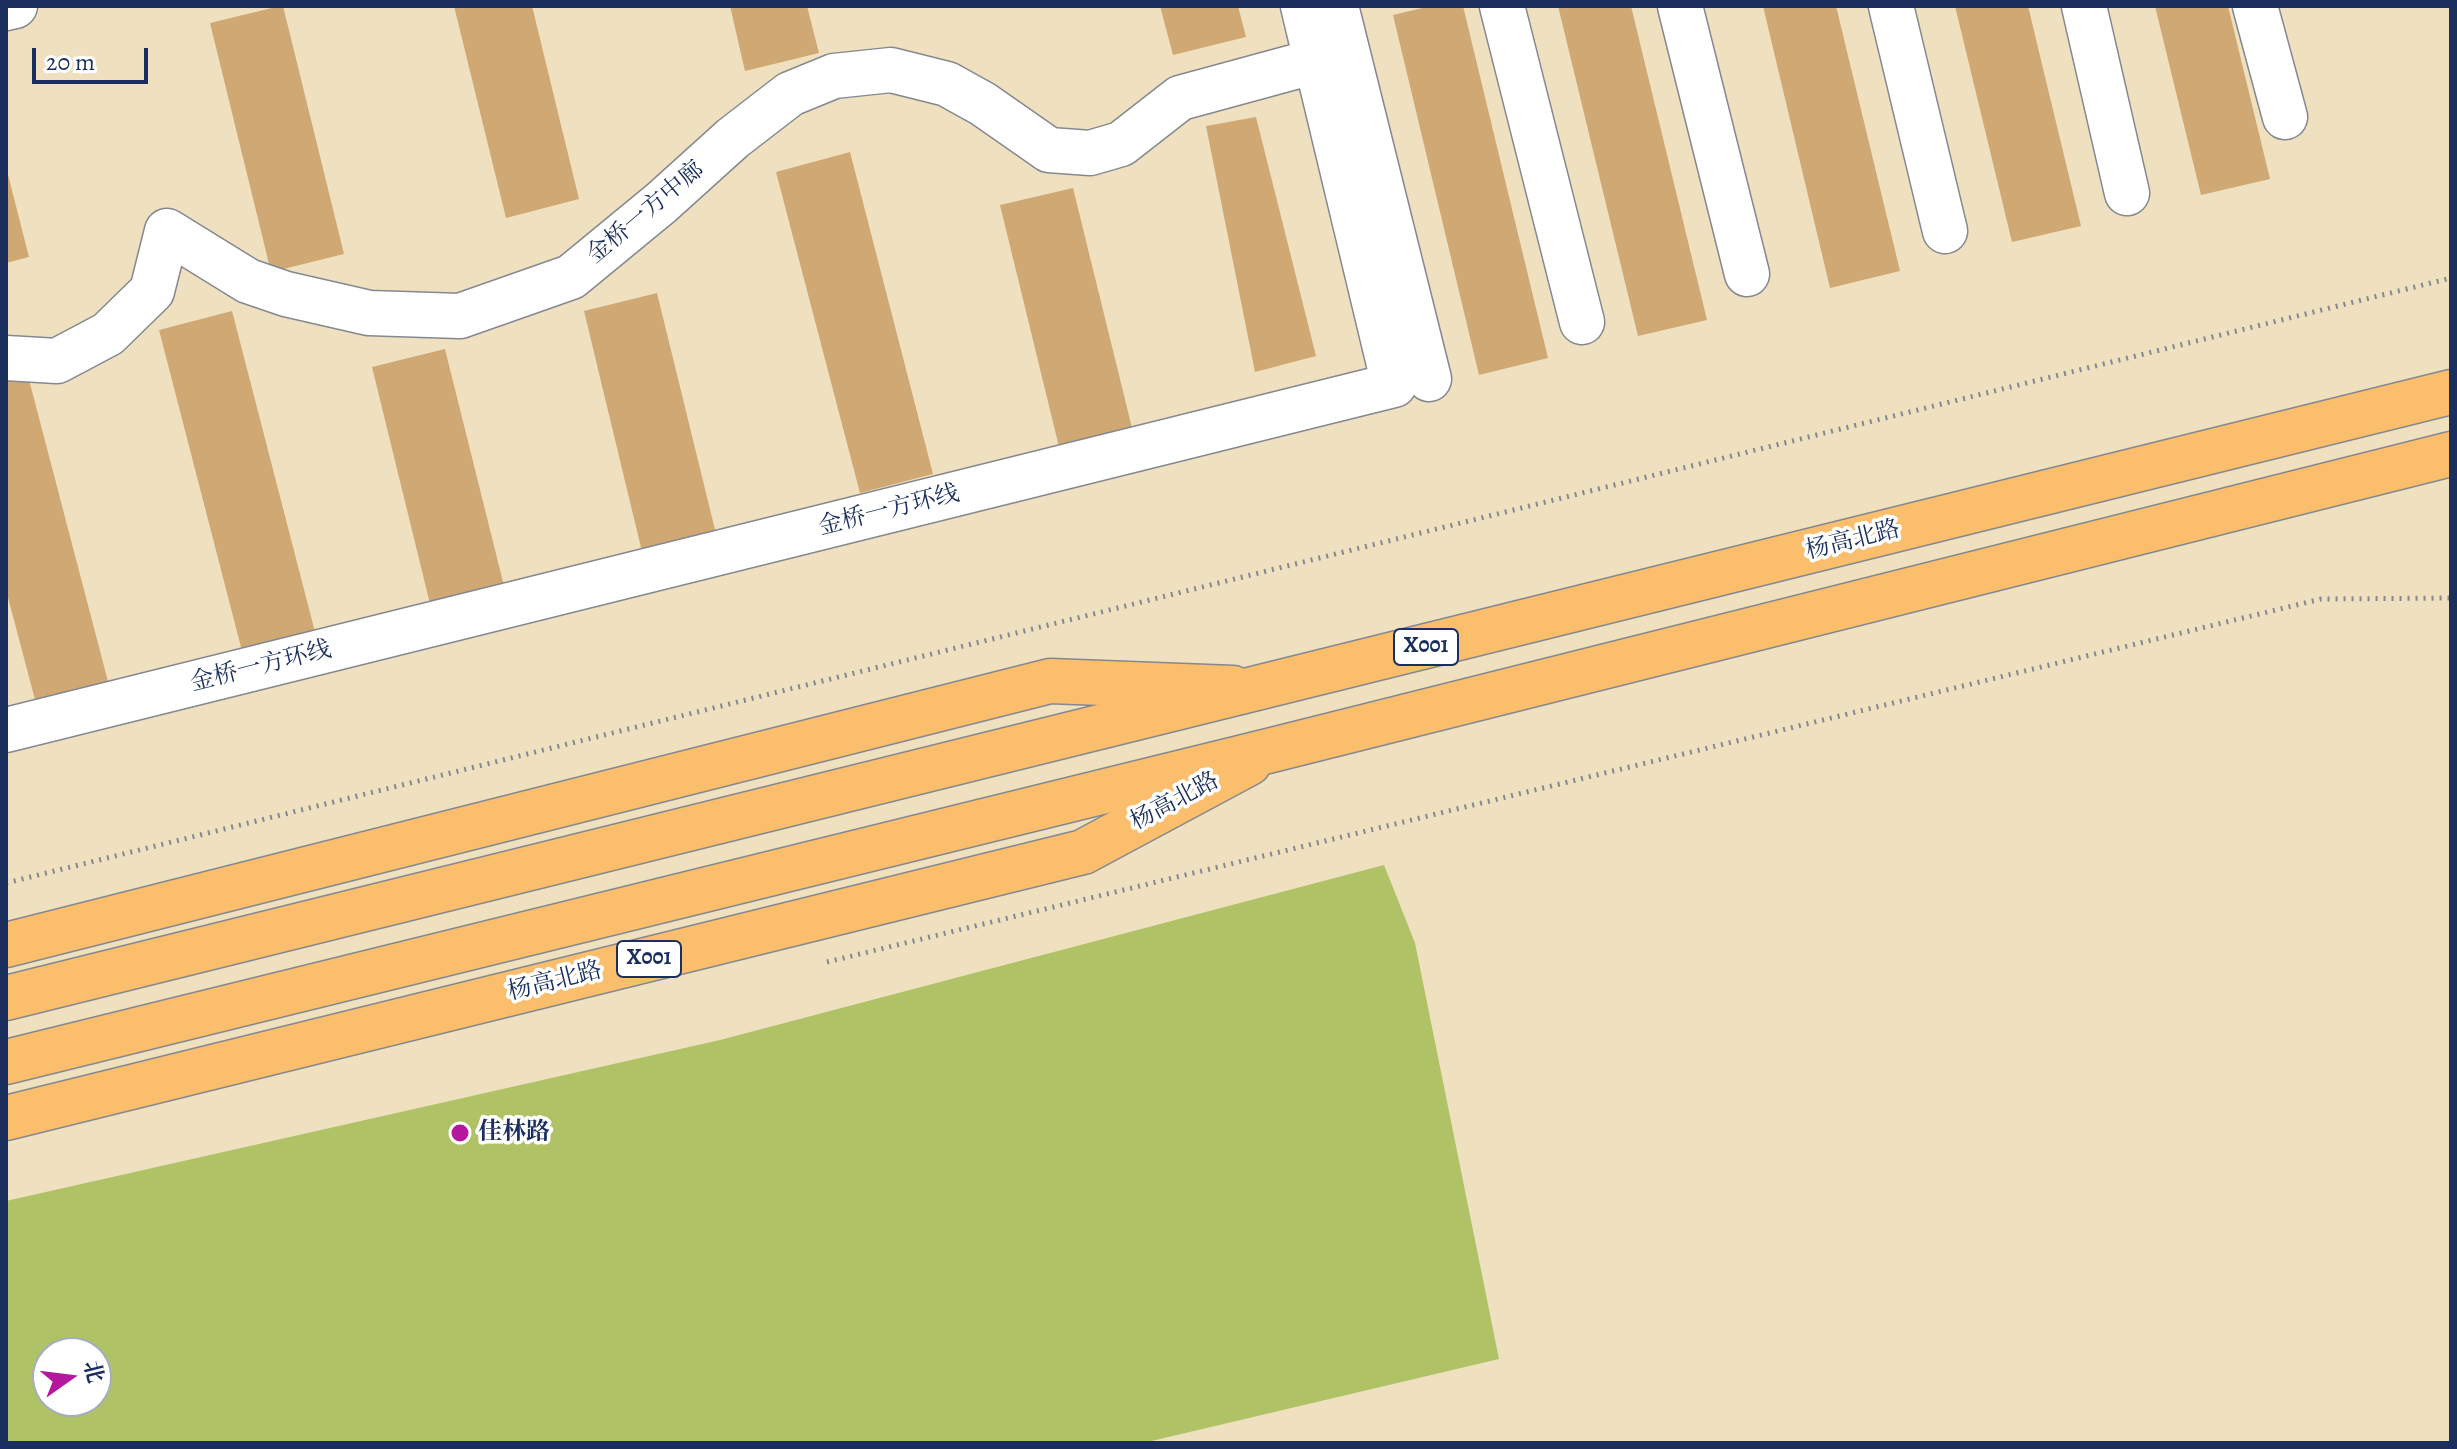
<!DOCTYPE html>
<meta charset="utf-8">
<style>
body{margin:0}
#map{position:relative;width:2457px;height:1449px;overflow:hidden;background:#efe0c0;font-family:Alegreya,"Noto Serif SC",serif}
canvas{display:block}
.frame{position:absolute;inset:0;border:8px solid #1b2f5e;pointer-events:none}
.north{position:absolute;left:32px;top:1337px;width:80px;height:80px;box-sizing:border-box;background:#fff;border:2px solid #a4acbf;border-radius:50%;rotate:76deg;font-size:22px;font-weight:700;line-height:32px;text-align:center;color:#1b2f5e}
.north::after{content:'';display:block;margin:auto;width:28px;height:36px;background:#b5179e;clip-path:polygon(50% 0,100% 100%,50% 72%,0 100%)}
.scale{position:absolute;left:32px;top:48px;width:116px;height:36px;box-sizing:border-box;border:4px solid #1b2f5e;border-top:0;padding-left:10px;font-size:24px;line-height:28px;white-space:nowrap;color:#1b2f5e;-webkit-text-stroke:6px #fff;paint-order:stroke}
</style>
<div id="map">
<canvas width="2457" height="1449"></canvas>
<div class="frame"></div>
<div class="north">北</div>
<div class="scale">20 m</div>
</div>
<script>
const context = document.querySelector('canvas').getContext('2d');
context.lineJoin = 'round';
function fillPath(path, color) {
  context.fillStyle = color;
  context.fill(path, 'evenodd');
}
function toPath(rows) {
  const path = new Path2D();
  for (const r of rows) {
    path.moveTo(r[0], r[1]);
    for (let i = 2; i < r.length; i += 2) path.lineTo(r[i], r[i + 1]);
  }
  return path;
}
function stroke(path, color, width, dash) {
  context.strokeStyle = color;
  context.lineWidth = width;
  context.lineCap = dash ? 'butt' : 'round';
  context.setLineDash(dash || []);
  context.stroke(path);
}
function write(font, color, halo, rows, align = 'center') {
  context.font = font + ' Alegreya,"Noto Serif SC",serif';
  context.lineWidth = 7;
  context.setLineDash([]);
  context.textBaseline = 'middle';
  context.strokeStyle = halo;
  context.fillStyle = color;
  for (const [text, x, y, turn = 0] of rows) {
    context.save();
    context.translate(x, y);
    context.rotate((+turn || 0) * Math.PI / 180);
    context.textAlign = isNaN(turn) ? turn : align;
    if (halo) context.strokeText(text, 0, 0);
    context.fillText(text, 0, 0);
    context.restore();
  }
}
const green = toPath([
 [1384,865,1415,943,1499,1359,1143,1443,6,1443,6,1201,720,1040],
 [48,1353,96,1353,96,1401,48,1401]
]);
const building = toPath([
 [280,6,283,6,344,254,271,272,210,23],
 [454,6,532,6,579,199,506,218],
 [730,6,807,6,819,53,745,71],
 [1160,6,1238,6,1246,37,1173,55],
 [1431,6,1463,6,1548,358,1479,375,1393,15],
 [1558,6,1631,6,1707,320,1638,336],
 [1763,6,1836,6,1900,271,1830,288],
 [1955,6,2028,6,2081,226,2012,242],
 [2155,6,2228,6,2270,179,2201,195],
 [1256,117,1316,356,1255,372,1206,126],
 [850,152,933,474,860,493,776,172],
 [6,167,29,257,6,263],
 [1073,188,1134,436,1061,455,1000,205],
 [657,293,718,542,644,560,584,311],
 [232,311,315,632,242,651,159,330],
 [445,349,507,598,433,616,372,367],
 [27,372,111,693,38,711,6,590,6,377]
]);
const path = toPath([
 [6,883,2451,278],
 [827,962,2321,599,2451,598]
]);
const minor = toPath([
 [1336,6,1429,379],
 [1502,6,1582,322],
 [1680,6,1747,274],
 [1891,6,1945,231],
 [2084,6,2127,193],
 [2255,6,2285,117],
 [6,8,15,6],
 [6,358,57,361,108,334,152,291,167,231,248,281,286,294,369,313,460,316,571,277,661,203,733,138,790,94,834,76,891,70,947,84,983,104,1049,150,1090,153,1121,144,1180,98,1316,61],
 [6,730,1394,385,1303,6]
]);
const major = toPath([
 [6,945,1050,681,1233,688],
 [6,1118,1083,852,1249,763]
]);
const highway = toPath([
 [6,998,2451,392],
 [6,1062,1272,750,2451,454]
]);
const markers = [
 [460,1133,10,"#b5179e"]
];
const shields = [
 [1426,647,64],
 [649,959,64]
];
const shieldNames = [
 ["X001",1426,647],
 ["X001",649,959]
];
const streetNames = [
 ["金桥一方中廊",646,213,-40],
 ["金桥一方环线",889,511,-14],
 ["杨高北路",1853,541,-14],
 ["金桥一方环线",261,667,-14],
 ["杨高北路",1175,802,-28],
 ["杨高北路",555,982,-14]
];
const poiNames = [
 ["佳林路",478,1133]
];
fillPath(green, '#b0c266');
fillPath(building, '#cfa874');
stroke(minor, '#85888f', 47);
stroke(major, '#85888f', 47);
stroke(highway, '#85888f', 47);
stroke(path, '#85888f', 5, [2, 6]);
stroke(minor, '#fff', 44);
stroke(major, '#fabe6d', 44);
stroke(highway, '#fabe6d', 44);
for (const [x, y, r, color] of markers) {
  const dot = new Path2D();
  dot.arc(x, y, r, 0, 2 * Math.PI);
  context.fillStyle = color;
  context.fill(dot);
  stroke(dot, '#fff', 3);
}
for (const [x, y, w] of shields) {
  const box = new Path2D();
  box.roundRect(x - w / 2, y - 18, w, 36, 6);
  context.fillStyle = '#fff';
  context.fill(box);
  stroke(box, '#1b2f5e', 2);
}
write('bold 22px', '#1b2f5e', null, shieldNames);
write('24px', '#1b2f5e', '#fff', streetNames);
write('bold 24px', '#1b2f5e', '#fff', poiNames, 'left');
</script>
